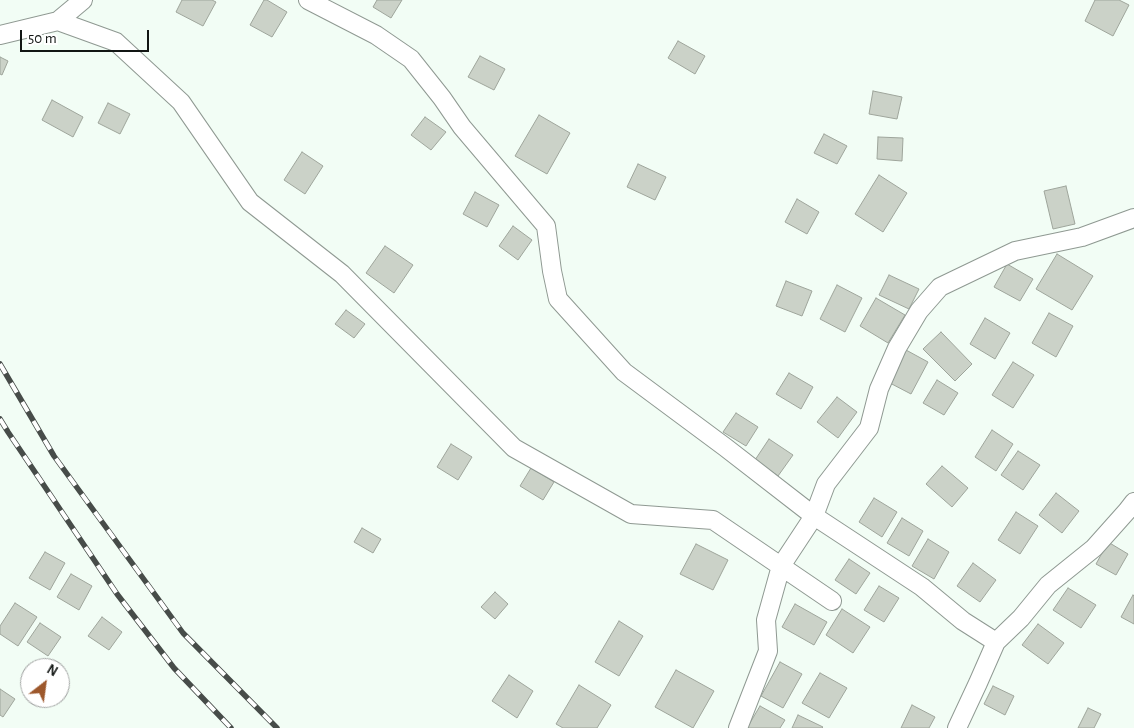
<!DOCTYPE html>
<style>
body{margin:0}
#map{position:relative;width:1134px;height:728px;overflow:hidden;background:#f2fdf5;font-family:"Alegreya Sans",sans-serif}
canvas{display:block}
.north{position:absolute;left:20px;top:658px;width:50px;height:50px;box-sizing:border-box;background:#fff;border:1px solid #a0a2a1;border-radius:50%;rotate:30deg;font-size:14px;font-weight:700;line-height:20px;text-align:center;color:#121614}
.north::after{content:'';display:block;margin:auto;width:18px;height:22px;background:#9d582c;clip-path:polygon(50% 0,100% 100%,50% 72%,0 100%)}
.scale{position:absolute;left:20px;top:30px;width:129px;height:22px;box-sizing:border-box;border:2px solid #121614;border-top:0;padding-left:6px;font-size:15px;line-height:18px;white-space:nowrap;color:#121614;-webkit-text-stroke:4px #fff;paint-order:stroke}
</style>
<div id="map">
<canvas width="1134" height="728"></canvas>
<div class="north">N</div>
<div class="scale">50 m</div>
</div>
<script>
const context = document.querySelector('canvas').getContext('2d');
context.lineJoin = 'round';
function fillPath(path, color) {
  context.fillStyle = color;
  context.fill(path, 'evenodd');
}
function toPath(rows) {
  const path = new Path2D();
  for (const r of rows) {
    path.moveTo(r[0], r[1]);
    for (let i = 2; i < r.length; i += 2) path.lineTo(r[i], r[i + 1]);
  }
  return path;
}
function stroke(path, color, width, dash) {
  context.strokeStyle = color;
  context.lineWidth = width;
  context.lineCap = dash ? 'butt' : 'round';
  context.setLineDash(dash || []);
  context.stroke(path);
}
const building = toPath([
 [182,0,212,0,216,2,203,26,176,12,182,0],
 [264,0,267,0,287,12,272,37,250,25,264,0],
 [377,0,402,0,391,18,373,7,377,0],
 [1095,0,1119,0,1129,5,1113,36,1085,21,1095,0],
 [678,41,705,56,695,74,668,58,678,41],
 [480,56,505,69,494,90,468,77,480,56],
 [0,57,8,61,2,75,0,74,0,57],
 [873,91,902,97,897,119,869,114,873,91],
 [52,100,83,117,73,137,42,120,52,100],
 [108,103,130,114,120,134,98,123,108,103],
 [539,115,570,133,547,174,515,156,539,115],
 [425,117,446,132,431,150,411,135,425,117],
 [824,134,847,146,837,164,814,153,824,134],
 [878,137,903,138,902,161,877,159,878,137],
 [302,152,323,166,305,194,284,180,302,152],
 [638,164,666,177,655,200,627,187,638,164],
 [879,175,907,193,883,232,855,214,879,175],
 [1066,186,1075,224,1053,229,1044,191,1066,186],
 [475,192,499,205,487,227,463,214,475,192],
 [797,199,819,212,807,234,785,222,797,199],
 [513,226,532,240,518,260,499,246,513,226],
 [385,246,413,265,394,293,366,273,385,246],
 [1057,254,1093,276,1072,310,1036,289,1057,254],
 [1007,264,1033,279,1020,301,994,287,1007,264],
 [889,275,919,289,909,309,879,295,889,275],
 [786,281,812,291,802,316,776,306,786,281],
 [837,285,862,298,845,332,820,319,837,285],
 [876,298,905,315,888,343,860,326,876,298],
 [346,310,365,324,354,338,335,324,346,310],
 [1049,313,1073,326,1056,357,1032,343,1049,313],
 [985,318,1010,333,995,359,970,344,985,318],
 [941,332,972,364,955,381,923,349,941,332],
 [906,350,928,362,911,394,888,382,906,350],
 [1013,362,1034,375,1013,408,992,395,1013,362],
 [789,373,813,387,801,409,776,394,789,373],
 [937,380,958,393,944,415,923,403,937,380],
 [837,397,857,412,838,438,817,422,837,397],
 [736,413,758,427,746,446,723,432,736,413],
 [992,430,1013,444,996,471,975,457,992,430],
 [769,439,793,455,778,476,755,460,769,439],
 [451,444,472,457,458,480,437,467,451,444],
 [1018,451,1040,465,1023,490,1001,475,1018,451],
 [942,466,968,488,952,507,926,484,942,466],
 [531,468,554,482,543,500,520,486,531,468],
 [1056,493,1079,511,1062,533,1039,515,1056,493],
 [874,498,897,512,882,537,859,522,874,498],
 [1016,512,1038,526,1020,554,998,540,1016,512],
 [902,518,923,531,909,556,887,543,902,518],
 [362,528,381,539,373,553,354,542,362,528],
 [928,539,949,552,934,579,912,566,928,539],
 [1108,542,1128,554,1116,575,1096,564,1108,542],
 [696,544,728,560,713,590,680,574,696,544],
 [45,552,65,563,50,590,29,578,45,552],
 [849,559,870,573,856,594,835,580,849,559],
 [973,563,996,580,980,602,957,586,973,563],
 [71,574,92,586,79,610,57,597,71,574],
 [879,586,899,598,884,622,864,610,879,586],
 [1068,588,1096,605,1081,628,1053,610,1068,588],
 [495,592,508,604,495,619,481,607,495,592],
 [1133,595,1134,596,1134,624,1121,617,1133,595],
 [15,603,37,617,18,646,0,634,0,626,15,603],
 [795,604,827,622,814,645,782,627,795,604],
 [842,609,870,627,853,653,826,635,842,609],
 [102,617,122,632,109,650,88,636,102,617],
 [619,621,643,636,619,676,595,662,619,621],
 [40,623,61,637,48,656,27,642,40,623],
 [1038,624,1064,643,1048,664,1022,645,1038,624],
 [780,662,802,674,783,708,761,696,780,662],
 [676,670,714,691,693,728,655,707,676,670],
 [820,673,847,688,829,718,802,703,820,673],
 [509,675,533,691,517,718,492,701,509,675],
 [579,685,611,705,597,728,563,728,556,724,579,685],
 [993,686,1014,696,1005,715,984,704,993,686],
 [0,689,15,699,3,717,0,715,0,689],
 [912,705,935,717,929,728,901,728,912,705],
 [760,706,785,720,780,728,747,728,760,706],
 [1088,708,1101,714,1094,728,1078,728,1088,708],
 [798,715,823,727,822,728,792,728,798,715]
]);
const minor = toPath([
 [308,0,376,35,411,59,442,98,462,127,546,226,552,271,558,299,624,372,725,447,814,516,922,587,963,621,996,642,1021,618,1048,585,1094,548,1127,511,1134,502],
 [58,21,116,42,181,102,250,202,342,274,514,448,631,514,713,520,832,601],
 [0,35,58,21,83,0],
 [738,728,768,651,766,620,781,566,814,516,826,484,869,428,879,389,897,348,919,311,940,287,1015,251,1082,237,1134,218],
 [957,728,978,683,996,642]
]);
const rail = toPath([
 [0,364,54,456,183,633,277,728],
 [0,419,8,432,117,594,174,668,231,728]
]);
fillPath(building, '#cbd2c8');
stroke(building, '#9ea59b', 1);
stroke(minor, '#8f9992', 20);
stroke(minor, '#fff', 18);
stroke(rail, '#474c49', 5.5);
stroke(rail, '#fff', 4, [11]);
</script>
